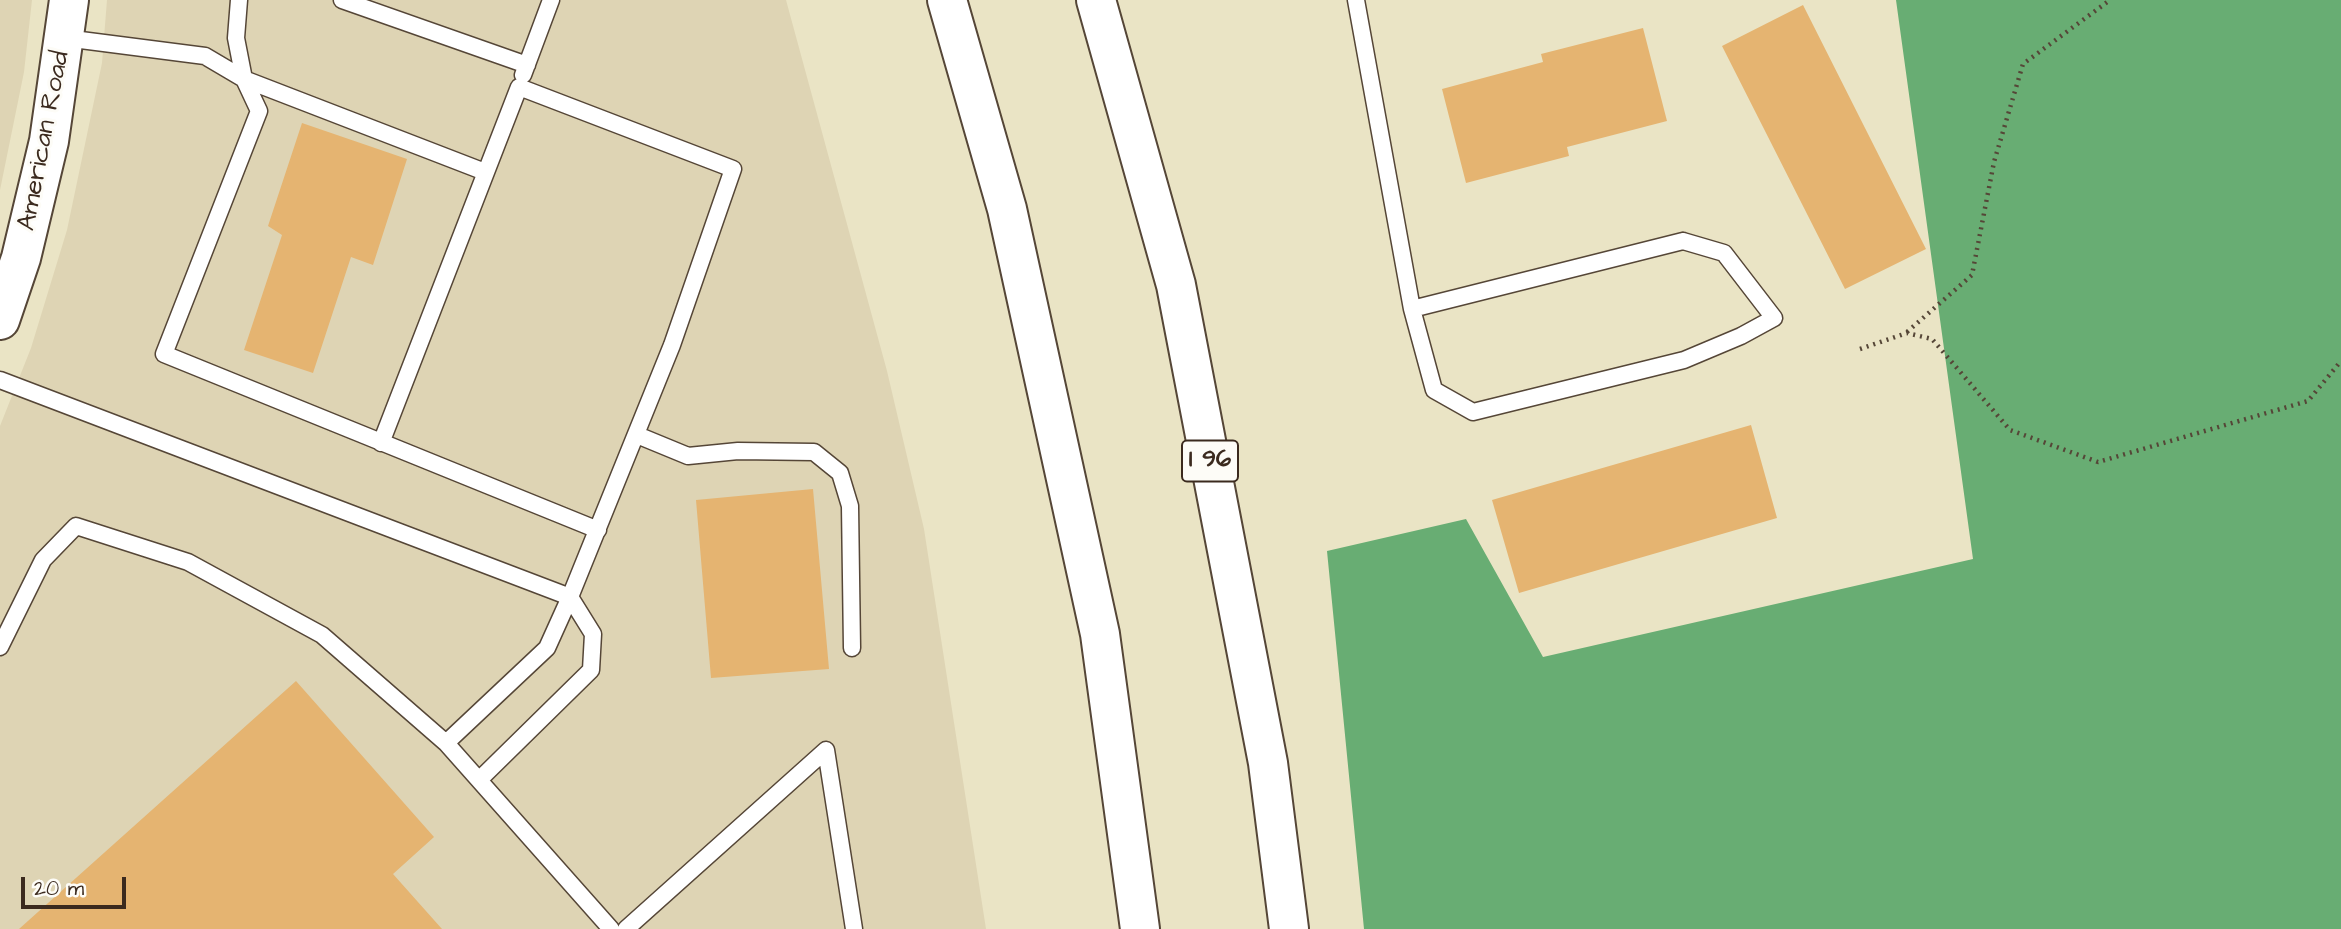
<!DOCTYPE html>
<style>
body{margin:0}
#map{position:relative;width:2341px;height:929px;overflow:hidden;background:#eae4c5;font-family:"Architects Daughter",sans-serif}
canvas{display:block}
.scale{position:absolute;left:21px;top:877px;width:105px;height:32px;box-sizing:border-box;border:4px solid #3b2a1e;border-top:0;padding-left:9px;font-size:21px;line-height:24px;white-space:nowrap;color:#3b2a1e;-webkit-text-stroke:5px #fdfcf7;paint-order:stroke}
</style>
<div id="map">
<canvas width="2341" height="929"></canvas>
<div class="scale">20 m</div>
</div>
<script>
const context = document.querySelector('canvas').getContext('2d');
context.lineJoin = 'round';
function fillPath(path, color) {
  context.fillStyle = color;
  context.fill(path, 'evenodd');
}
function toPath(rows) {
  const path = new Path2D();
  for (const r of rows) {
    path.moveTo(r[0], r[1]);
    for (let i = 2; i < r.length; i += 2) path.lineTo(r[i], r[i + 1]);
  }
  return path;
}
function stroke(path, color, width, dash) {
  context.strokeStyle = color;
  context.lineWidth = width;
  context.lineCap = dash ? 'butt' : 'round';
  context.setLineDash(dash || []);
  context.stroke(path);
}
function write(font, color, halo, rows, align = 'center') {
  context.font = font + ' "Architects Daughter",sans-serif';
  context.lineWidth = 6;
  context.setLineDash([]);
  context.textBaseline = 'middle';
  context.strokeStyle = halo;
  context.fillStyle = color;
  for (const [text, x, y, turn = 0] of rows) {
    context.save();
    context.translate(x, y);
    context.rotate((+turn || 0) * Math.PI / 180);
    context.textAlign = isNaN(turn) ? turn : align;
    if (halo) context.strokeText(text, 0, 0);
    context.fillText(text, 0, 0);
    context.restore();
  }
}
const built = toPath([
 [0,0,32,0,24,72,0,190],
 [107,0,786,0,887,371,924,529,986,929,0,929,0,426,31,348,67,230,102,63]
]);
const forest = toPath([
 [1896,0,2341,0,2341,929,1364,929,1327,551,1466,519,1543,657,1973,559]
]);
const building = toPath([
 [1803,5,1926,249,1845,289,1722,46],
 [1643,28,1667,121,1567,147,1569,156,1466,183,1442,89,1543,62,1541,54],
 [302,123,407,159,373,265,351,257,313,373,244,350,282,235,268,226],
 [1751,425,1777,518,1519,593,1492,500],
 [813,489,829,669,711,678,696,500],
 [296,681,434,837,393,874,442,929,19,929]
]);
const path = toPath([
 [1907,332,1972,275,1994,162,2023,64,2110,0],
 [1860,349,1907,333,1932,339,2010,430,2098,462,2308,401,2341,361]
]);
const lane = toPath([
 [239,0,236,38,244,79,259,111,164,354,598,530],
 [342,0,527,65],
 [1356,0,1412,309],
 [65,38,205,56,244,79,485,172],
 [523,75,551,0],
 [1683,241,1724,253,1774,318,1741,336,1684,360,1473,412,1434,390,1412,309,1683,241],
 [0,380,570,597,672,345,733,169,519,87,381,443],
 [637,435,688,456,738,451,814,452,840,473,850,506,852,648],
 [0,647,43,560,76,526,188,562,322,635,446,743,611,929],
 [446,743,547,648,570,597,593,634,591,670,479,780],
 [626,929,826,750,854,929]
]);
const secondary = toPath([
 [0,320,21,258,49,141,69,0]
]);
const highway = toPath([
 [947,0,1007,209,1100,634,1140,929],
 [1096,0,1176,285,1268,763,1289,929]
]);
const shields = [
 [1210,461,56]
];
const shieldNames = [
 ["I 96",1210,461]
];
const streetNames = [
 ["American Road",45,141,-79]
];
fillPath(built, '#ded4b4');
fillPath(forest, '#68ad73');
fillPath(building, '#e5b471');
stroke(lane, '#554637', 19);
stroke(secondary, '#554637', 42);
stroke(highway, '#554637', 42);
stroke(path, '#554637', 4.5, [2, 5]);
stroke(lane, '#fff', 16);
stroke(secondary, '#fff', 38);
stroke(highway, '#fff', 38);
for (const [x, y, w] of shields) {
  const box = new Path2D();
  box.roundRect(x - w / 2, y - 20.5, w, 41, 5);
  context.fillStyle = '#fdfcf7';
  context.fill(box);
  stroke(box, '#3b2a1e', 2);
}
write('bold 24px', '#3b2a1e', null, shieldNames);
write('26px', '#3b2a1e', '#fdfcf7', streetNames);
</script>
